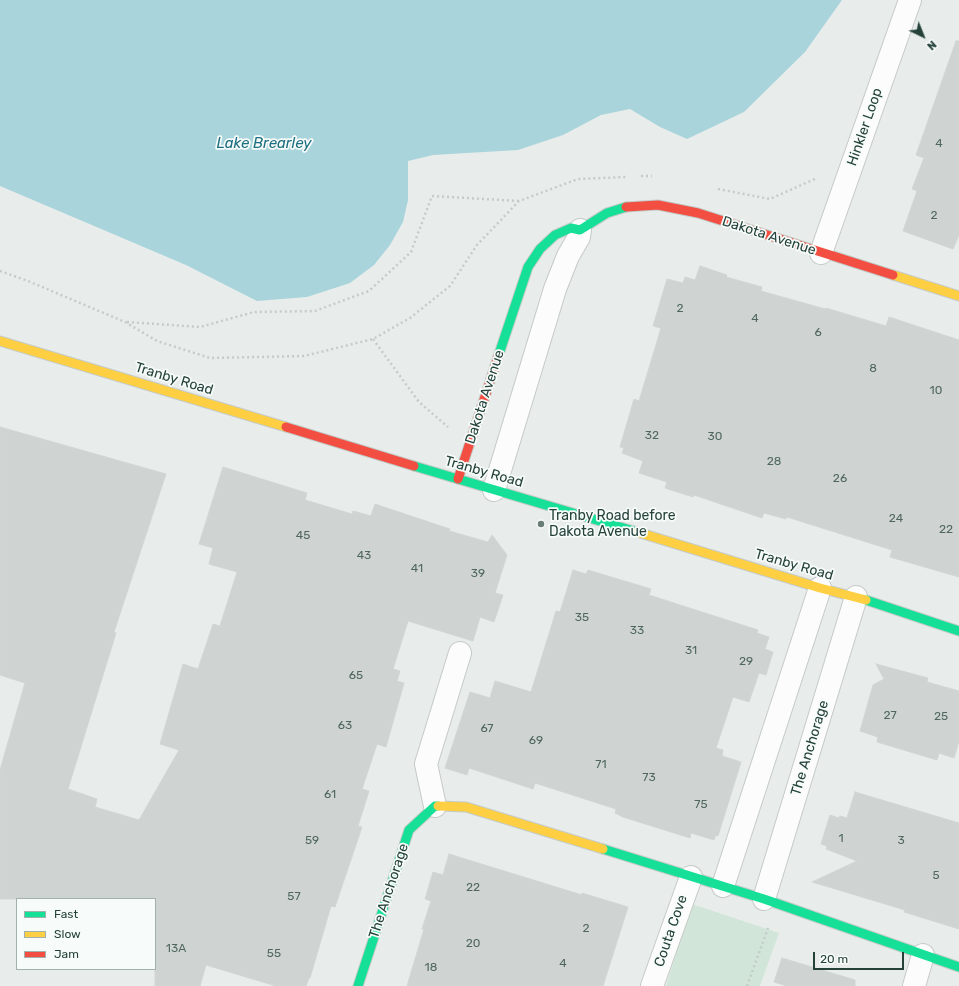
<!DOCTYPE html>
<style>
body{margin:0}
#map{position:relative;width:959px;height:986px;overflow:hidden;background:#e8edeb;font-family:Rubik,sans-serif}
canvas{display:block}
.legend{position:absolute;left:16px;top:898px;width:140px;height:72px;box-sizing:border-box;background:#f7fbf9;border:1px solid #a3b1ad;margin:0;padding:5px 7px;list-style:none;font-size:12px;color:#24423a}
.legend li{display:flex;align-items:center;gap:8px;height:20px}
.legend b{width:20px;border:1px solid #a3b1ad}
.north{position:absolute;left:903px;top:16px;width:40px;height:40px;-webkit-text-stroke:3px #f7fbf9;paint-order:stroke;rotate:137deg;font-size:11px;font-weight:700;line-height:16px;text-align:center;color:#24423a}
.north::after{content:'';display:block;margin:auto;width:14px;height:18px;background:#24423a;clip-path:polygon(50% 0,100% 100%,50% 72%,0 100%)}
.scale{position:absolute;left:813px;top:952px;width:91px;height:18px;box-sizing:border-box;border:2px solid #24423a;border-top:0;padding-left:5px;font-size:12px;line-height:14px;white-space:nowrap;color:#24423a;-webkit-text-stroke:3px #f7fbf9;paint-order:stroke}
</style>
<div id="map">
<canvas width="959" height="986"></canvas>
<ul class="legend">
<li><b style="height:5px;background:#16e098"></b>Fast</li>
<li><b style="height:5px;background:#ffcf43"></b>Slow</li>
<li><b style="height:5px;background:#f24e42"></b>Jam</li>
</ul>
<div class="north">N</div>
<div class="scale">20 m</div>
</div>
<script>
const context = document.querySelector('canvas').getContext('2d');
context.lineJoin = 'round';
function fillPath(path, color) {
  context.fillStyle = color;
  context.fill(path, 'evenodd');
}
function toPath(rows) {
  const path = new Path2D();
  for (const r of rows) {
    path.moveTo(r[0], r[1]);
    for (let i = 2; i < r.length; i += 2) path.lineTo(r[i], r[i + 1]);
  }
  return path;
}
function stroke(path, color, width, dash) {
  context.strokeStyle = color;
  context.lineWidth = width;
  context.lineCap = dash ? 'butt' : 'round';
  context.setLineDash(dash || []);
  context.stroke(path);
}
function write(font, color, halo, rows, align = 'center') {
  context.font = font + ' Rubik,sans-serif';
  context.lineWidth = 3.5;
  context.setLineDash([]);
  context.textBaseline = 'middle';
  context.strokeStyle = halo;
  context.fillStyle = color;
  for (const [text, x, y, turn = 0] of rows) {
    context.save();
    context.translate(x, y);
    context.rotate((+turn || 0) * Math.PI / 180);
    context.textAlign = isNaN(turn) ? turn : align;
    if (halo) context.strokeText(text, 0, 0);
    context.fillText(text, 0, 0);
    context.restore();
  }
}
const green = toPath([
 [692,904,779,933,760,986,666,986]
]);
const water = toPath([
 [0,0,842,0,805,52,744,112,687,139,660,127,630,109,601,115,563,135,518,150,433,155,408,161,408,200,403,222,390,245,374,265,350,283,307,297,257,301,186,265,0,186]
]);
const building = toPath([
 [956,41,959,41,959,235,953,249,903,231,917,191,912,189,924,158,916,155,956,41],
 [700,266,727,275,726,277,762,287,761,291,825,309,826,308,886,326,889,317,959,340,959,577,890,557,892,550,787,517,786,519,764,513,762,518,694,495,693,497,665,488,667,482,639,473,643,461,622,453,624,448,620,447,634,399,639,401,661,328,653,326,667,279,683,283,685,277,695,280,700,266],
 [0,427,166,474,114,632,116,633,68,789,97,799,95,807,139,820,179,750,160,744,183,664,198,669,213,624,220,626,237,572,209,564,213,548,199,544,223,467,307,493,305,500,352,514,353,511,371,516,375,504,450,529,449,531,488,542,492,535,507,555,495,593,503,595,494,622,480,617,473,641,408,621,393,669,400,671,397,681,404,683,386,747,377,744,362,789,369,791,358,826,362,827,335,907,331,906,310,978,309,978,306,986,276,986,206,965,200,986,155,986,155,899,0,899,0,770,25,683,0,675,0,427],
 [573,570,586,574,588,570,651,589,649,595,758,630,757,633,769,637,765,649,773,652,766,675,759,673,749,702,733,697,716,748,723,750,722,756,741,762,718,836,716,835,714,840,691,833,690,838,623,817,615,813,616,809,535,783,533,789,469,768,467,775,445,768,470,692,490,698,495,681,531,692,556,611,560,612,573,570],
 [876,664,928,678,927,682,959,691,959,741,954,758,939,753,937,760,877,742,878,737,860,731,873,685,884,679,876,664],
 [855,792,959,823,959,929,904,912,905,910,812,882,857,861,826,849,827,846,821,844,830,815,839,818,840,816,847,818,855,792],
 [449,854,582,895,582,893,628,907,603,986,407,986,424,929,422,929,431,901,425,899,433,872,443,875,449,854],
 [782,958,855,980,855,986,787,986,774,982,782,958]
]);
const path = toPath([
 [641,176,652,176],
 [718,189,770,199,817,178],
 [0,271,28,281,125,322,157,341,210,358,304,356,373,339,410,318,450,286,477,245,519,201,578,179,626,177],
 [127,322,200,327,254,312,315,311,369,291,411,252,432,196,519,201],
 [373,339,419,402,448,427],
 [747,986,768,928]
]);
const street = toPath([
 [821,253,910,0],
 [494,490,555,289,568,256,579,237,580,230],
 [435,806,426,764,460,653],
 [723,886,820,588],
 [764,899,856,597],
 [652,986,691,877],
 [914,986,923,955]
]);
const fast = toPath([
 [499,354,528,267,540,249,555,235,571,228,580,230,607,213,626,207],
 [414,466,637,532],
 [866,600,959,631],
 [603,849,764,899,959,967],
 [358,986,409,830,435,806,438,806]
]);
const slow = toPath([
 [893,275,959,296],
 [0,341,286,427],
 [637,532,820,588,866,600],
 [438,806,466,807,603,849]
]);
const jam = toPath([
 [626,207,658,205,698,213,893,275],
 [286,427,414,466],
 [458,479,499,354]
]);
const markers = [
 [541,524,4,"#697e78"]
];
const numberNames = [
 ["4",939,144],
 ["2",934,216],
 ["2",680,309],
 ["4",755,319],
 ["6",818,333],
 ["8",873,369],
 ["10",936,391],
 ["32",652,436],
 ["30",715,437],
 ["28",774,462],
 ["26",840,479],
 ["24",896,519],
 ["22",946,530],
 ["45",303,536],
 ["43",364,556],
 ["41",417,569],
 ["39",478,574],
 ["35",582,618],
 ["33",637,631],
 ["31",691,651],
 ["29",746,662],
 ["65",356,676],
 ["27",890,716],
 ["25",941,717],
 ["63",345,726],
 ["67",487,729],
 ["69",536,741],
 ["71",601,765],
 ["73",649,778],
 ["61",330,795],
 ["75",701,805],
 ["1",841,839],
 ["59",312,841],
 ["3",901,841],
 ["5",936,876],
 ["22",473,888],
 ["57",294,897],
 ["2",586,929],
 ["20",473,944],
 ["13A",176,949],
 ["55",274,954],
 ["4",563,964],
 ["18",431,968]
];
const streetNames = [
 ["Hinkler Loop",865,127,-71],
 ["Dakota Avenue",769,236,18],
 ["Tranby Road",174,379,17],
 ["Dakota Avenue",485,397,-72],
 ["Tranby Road",484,472,16],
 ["Tranby Road",794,565,16],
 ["The Anchorage",810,748,-73],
 ["The Anchorage",389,891,-72],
 ["Couta Cove",671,931,-71]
];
const poiNames = [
 ["Tranby Road before",549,516],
 ["Dakota Avenue",549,532]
];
const waterNames = [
 ["Lake Brearley",264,144]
];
fillPath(green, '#d1e6d8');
fillPath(water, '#a9d4db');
fillPath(building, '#cfd4d2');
stroke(building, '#d1d6d4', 1);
stroke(street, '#c5cac8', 24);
stroke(fast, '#c3cbc8', 11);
stroke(slow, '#c3cbc8', 11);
stroke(jam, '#c3cbc8', 11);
stroke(path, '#c3ccca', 2.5, [2, 3]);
stroke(street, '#fcfcfc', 22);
stroke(fast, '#16e098', 9);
stroke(slow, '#ffcf43', 9);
stroke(jam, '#f24e42', 9);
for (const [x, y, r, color] of markers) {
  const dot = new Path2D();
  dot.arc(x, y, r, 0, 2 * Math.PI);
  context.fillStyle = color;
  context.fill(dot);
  stroke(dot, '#f7fbf9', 1.5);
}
write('12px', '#506761', null, numberNames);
write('14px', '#24423a', '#f7fbf9', streetNames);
write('14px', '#24423a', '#f7fbf9', poiNames, 'left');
write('italic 15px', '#1c6f80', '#f7fbf9', waterNames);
</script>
